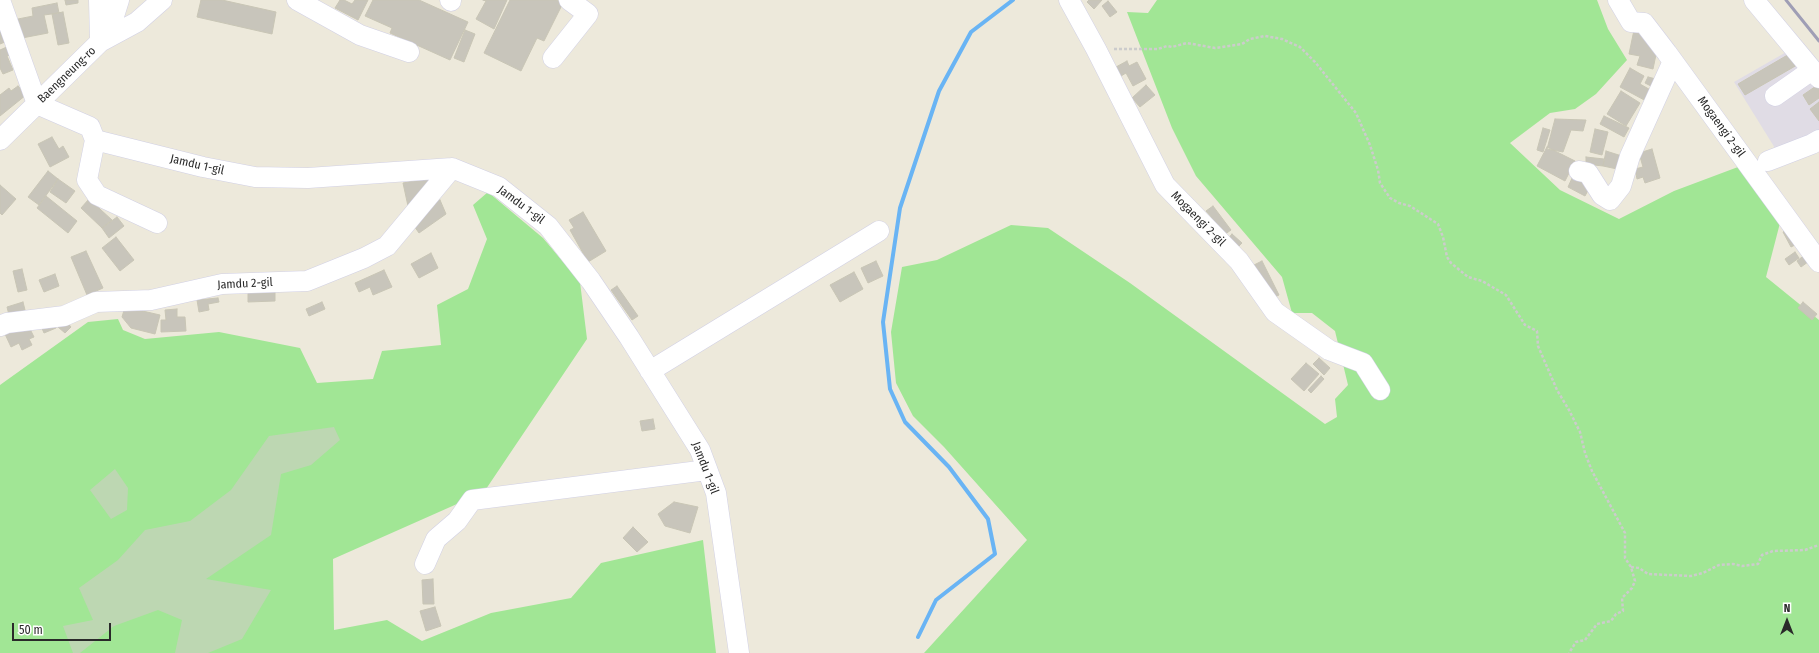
<!DOCTYPE html>
<style>
body{margin:0}
#map{position:relative;width:1819px;height:653px;overflow:hidden;background:#ede9db;font-family:"Fira Sans Condensed",sans-serif}
canvas{display:block}
.north{position:absolute;left:1767px;top:601px;width:40px;height:40px;-webkit-text-stroke:3px #fff;paint-order:stroke;rotate:0deg;font-size:11px;font-weight:700;line-height:16px;text-align:center;color:#2a2a2a}
.north::after{content:'';display:block;margin:auto;width:14px;height:18px;background:#2a2a2a;clip-path:polygon(50% 0,100% 100%,50% 72%,0 100%)}
.scale{position:absolute;left:12px;top:623px;width:99px;height:18px;box-sizing:border-box;border:2px solid #2a2a2a;border-top:0;padding-left:5px;font-size:12px;line-height:14px;white-space:nowrap;color:#2a2a2a;-webkit-text-stroke:3px #fff;paint-order:stroke}
</style>
<div id="map">
<canvas width="1819" height="653"></canvas>
<div class="north">N</div>
<div class="scale">50 m</div>
</div>
<script>
const context = document.querySelector('canvas').getContext('2d');
context.lineJoin = 'round';
function fillPath(path, color) {
  context.fillStyle = color;
  context.fill(path, 'evenodd');
}
function toPath(rows) {
  const path = new Path2D();
  for (const r of rows) {
    path.moveTo(r[0], r[1]);
    for (let i = 2; i < r.length; i += 2) path.lineTo(r[i], r[i + 1]);
  }
  return path;
}
function stroke(path, color, width, dash) {
  context.strokeStyle = color;
  context.lineWidth = width;
  context.lineCap = dash ? 'butt' : 'round';
  context.setLineDash(dash || []);
  context.stroke(path);
}
function write(font, color, halo, rows, align = 'center') {
  context.font = font + ' "Fira Sans Condensed",sans-serif';
  context.lineWidth = 3.5;
  context.setLineDash([]);
  context.textBaseline = 'middle';
  context.strokeStyle = halo;
  context.fillStyle = color;
  for (const [text, x, y, turn = 0] of rows) {
    context.save();
    context.translate(x, y);
    context.rotate((+turn || 0) * Math.PI / 180);
    context.textAlign = isNaN(turn) ? turn : align;
    if (halo) context.strokeText(text, 0, 0);
    context.fillText(text, 0, 0);
    context.restore();
  }
}
const industrial = toPath([
 [1788,51,1819,86,1819,130,1778,153,1734,82]
]);
const green = toPath([
 [1157,0,1597,0,1608,29,1627,60,1596,94,1575,109,1550,113,1510,143,1560,190,1619,219,1674,191,1738,167,1780,223,1766,277,1819,320,1819,653,924,653,1027,540,944,447,913,416,896,383,891,332,902,267,937,260,1011,225,1048,228,1130,283,1325,424,1337,417,1335,399,1348,385,1335,331,1312,313,1292,313,1282,277,1196,176,1172,128,1127,12,1148,13],
 [488,192,543,238,580,282,587,339,484,492,333,559,334,630,387,620,422,641,491,613,571,598,601,563,703,540,716,653,0,653,0,385,88,322,118,319,123,330,145,339,219,332,300,348,317,383,373,379,382,351,441,345,437,305,468,289,487,239,473,205]
]);
const cemetery = toPath([
 [334,427,340,440,311,465,281,474,271,535,206,579,271,590,242,639,208,653,175,653,182,620,158,610,114,626,80,653,73,653,63,626,93,620,79,588,118,560,145,530,190,521,231,490,269,436],
 [115,469,128,488,127,510,111,519,90,490]
]);
const stream = toPath([
 [918,637,936,600,995,554,988,519,949,467,905,422,890,389,883,322,900,208,939,91,971,32,1013,0]
]);
const building = toPath([
 [65,0,78,0,78,3,66,5,65,0],
 [201,0,222,0,276,12,272,34,197,17,201,0],
 [340,0,344,0,352,4,355,0,368,0,358,20,335,8,340,0],
 [373,0,419,0,468,22,450,60,390,33,392,28,365,16,373,0],
 [483,0,507,0,494,29,476,19,486,1,483,0],
 [510,0,556,0,563,3,544,41,537,38,521,71,484,53,510,0],
 [1089,0,1102,0,1094,9,1087,2,1089,0],
 [1108,1,1117,12,1110,17,1102,6,1108,1],
 [57,3,59,13,44,15,48,33,22,38,18,19,33,16,32,8,57,3],
 [63,12,69,43,58,45,52,14,63,12],
 [0,20,10,40,0,44,0,20],
 [465,30,475,34,464,62,454,58,465,30],
 [1634,30,1648,33,1646,42,1658,45,1653,69,1637,65,1640,56,1629,54,1634,30],
 [9,46,13,54,7,56,13,70,3,74,0,68,0,50,9,46],
 [1791,53,1797,65,1745,95,1738,84,1791,53],
 [1127,61,1129,66,1137,62,1146,79,1133,86,1126,73,1121,76,1116,67,1127,61],
 [1630,68,1644,76,1640,84,1654,92,1648,102,1620,87,1630,68],
 [1648,77,1660,80,1657,89,1645,83,1648,77],
 [1819,84,1819,98,1809,105,1803,95,1819,84],
 [1146,85,1155,95,1140,107,1132,98,1146,85],
 [18,86,26,95,0,116,0,95,9,88,11,91,18,86],
 [1621,91,1640,103,1626,126,1607,114,1621,91],
 [1819,102,1819,121,1810,109,1819,102],
 [1604,116,1629,128,1624,137,1600,124,1604,116],
 [1555,119,1586,120,1583,131,1571,130,1563,152,1547,149,1555,119],
 [1543,128,1550,130,1543,152,1537,150,1543,128],
 [1595,129,1608,132,1602,155,1590,152,1595,129],
 [52,137,59,149,63,146,69,157,50,167,38,144,52,137],
 [1547,147,1575,161,1565,181,1537,166,1547,147],
 [1652,149,1660,178,1645,183,1643,177,1637,179,1635,169,1643,167,1639,153,1652,149],
 [1606,151,1625,157,1622,170,1603,166,1606,151],
 [1586,157,1604,159,1603,166,1586,164,1586,157],
 [48,171,58,179,39,205,28,197,48,171],
 [1573,176,1591,185,1585,196,1568,187,1573,176],
 [431,178,420,203,408,206,403,183,431,178],
 [58,179,75,191,66,203,50,192,58,179],
 [0,185,16,199,2,215,0,213,0,185],
 [46,196,77,221,68,233,37,208,46,196],
 [89,199,112,220,102,228,81,208,89,199],
 [440,200,446,214,419,233,412,223,430,202,440,200],
 [1213,206,1231,230,1221,237,1208,221,1212,218,1206,211,1213,206],
 [583,212,606,251,588,262,570,230,574,228,569,220,583,212],
 [117,217,124,226,109,238,102,228,117,217],
 [1791,227,1799,243,1791,247,1783,232,1791,227],
 [1232,234,1242,243,1235,250,1226,241,1232,234],
 [116,237,134,260,120,271,102,248,116,237],
 [86,251,103,288,87,295,71,257,86,251],
 [1795,252,1799,258,1789,265,1785,259,1795,252],
 [431,253,438,268,419,278,411,264,431,253],
 [1807,253,1812,259,1801,267,1797,261,1807,253],
 [876,261,883,276,868,283,861,268,876,261],
 [1262,261,1279,295,1269,300,1252,266,1262,261],
 [22,269,27,290,18,292,13,271,22,269],
 [384,270,392,287,373,295,370,287,359,292,355,283,384,270],
 [854,272,863,289,840,302,830,285,854,272],
 [55,274,59,286,44,292,39,280,55,274],
 [617,286,638,316,632,320,611,290,617,286],
 [275,287,275,301,248,302,248,288,275,287],
 [218,298,219,302,208,304,209,310,199,312,197,300,218,298],
 [23,302,25,310,9,315,7,307,23,302],
 [322,302,325,309,309,316,306,309,322,302],
 [1803,302,1817,314,1812,320,1798,308,1803,302],
 [125,307,160,315,155,334,131,328,122,317,125,307],
 [177,309,177,317,185,317,186,331,161,332,161,320,166,320,165,310,177,309],
 [65,320,71,327,65,333,58,327,65,320],
 [53,321,56,328,44,333,41,326,53,321],
 [24,326,30,329,34,337,29,339,32,345,22,350,19,343,11,347,5,334,24,326],
 [1319,358,1330,368,1324,375,1313,364,1319,358],
 [1306,363,1319,374,1304,391,1291,379,1306,363],
 [1321,376,1324,379,1311,393,1308,390,1321,376],
 [653,419,655,429,642,431,640,421,653,419],
 [674,502,698,507,690,533,665,526,658,514,674,502],
 [633,527,648,542,637,552,623,538,633,527],
 [433,579,434,604,423,604,422,580,433,579],
 [435,607,441,626,426,631,420,611,435,607]
]);
const path = toPath([
 [1114,49,1158,49,1167,46,1172,47,1187,43,1215,48,1242,44,1250,39,1265,36,1282,39,1300,47,1315,62,1356,113,1370,145,1378,170,1380,183,1390,198,1399,203,1410,206,1438,224,1443,237,1447,257,1451,263,1468,277,1482,281,1506,295,1525,325,1537,331,1538,346,1557,390,1569,410,1580,432,1585,453,1592,471,1625,533,1625,558,1631,567,1635,581,1632,588,1622,598,1623,611,1616,614,1611,621,1597,624,1585,640,1576,642,1569,653],
 [1631,567,1639,568,1648,574,1691,576,1703,573,1719,565,1733,564,1742,566,1758,564,1762,555,1773,551,1805,550,1819,545]
]);
const minor = toPath([
 [0,0,37,104,90,127,95,140,203,167,255,177,308,178,452,168,499,187,548,226,591,281,629,337,700,450,716,493,739,653],
 [99,0,100,38],
 [297,0,360,35,409,52],
 [450,0,451,1],
 [1069,0,1096,49,1165,185,1239,261,1275,312,1329,350,1363,363,1380,390],
 [1618,0,1631,22,1644,23,1667,53,1819,262],
 [1754,0,1819,78],
 [100,42,137,22,162,0],
 [553,58,588,14,569,0],
 [1775,96,1812,70],
 [0,140,100,42,114,16,119,0],
 [95,140,87,180,97,195,157,223],
 [1768,161,1812,144,1819,140],
 [1579,171,1588,173,1602,195,1610,200,1621,186,1630,156,1673,61],
 [0,326,7,323,64,316,96,302,151,300,222,284,307,281,364,258,387,246,452,168],
 [650,371,879,231],
 [425,564,436,539,457,521,472,500,707,470]
]);
const rail = toPath([
 [1786,0,1819,41]
]);
const streetNames = [
 ["Baengneung-ro",67,75,-44],
 ["Mogaengi 2-gil",1721,127,54],
 ["Jamdu 1-gil",197,165,13],
 ["Jamdu 1-gil",521,205,37],
 ["Mogaengi 2-gil",1198,219,45],
 ["Jamdu 2-gil",245,284,-3],
 ["Jamdu 1-gil",705,468,69]
];
fillPath(industrial, '#e0dce5');
fillPath(green, '#a1e695');
fillPath(cemetery, '#bdd7b2');
stroke(stream, '#69b4f4', 4);
fillPath(building, '#c8c5bb');
stroke(building, '#c8c5b5', 1);
stroke(minor, '#d1d0e4', 21);
stroke(path, '#ccc', 2.5, [3, 2]);
stroke(minor, '#fff', 20);
stroke(rail, '#9f9eb5', 3);
write('12px', '#2a2a2a', '#fff', streetNames);
</script>
